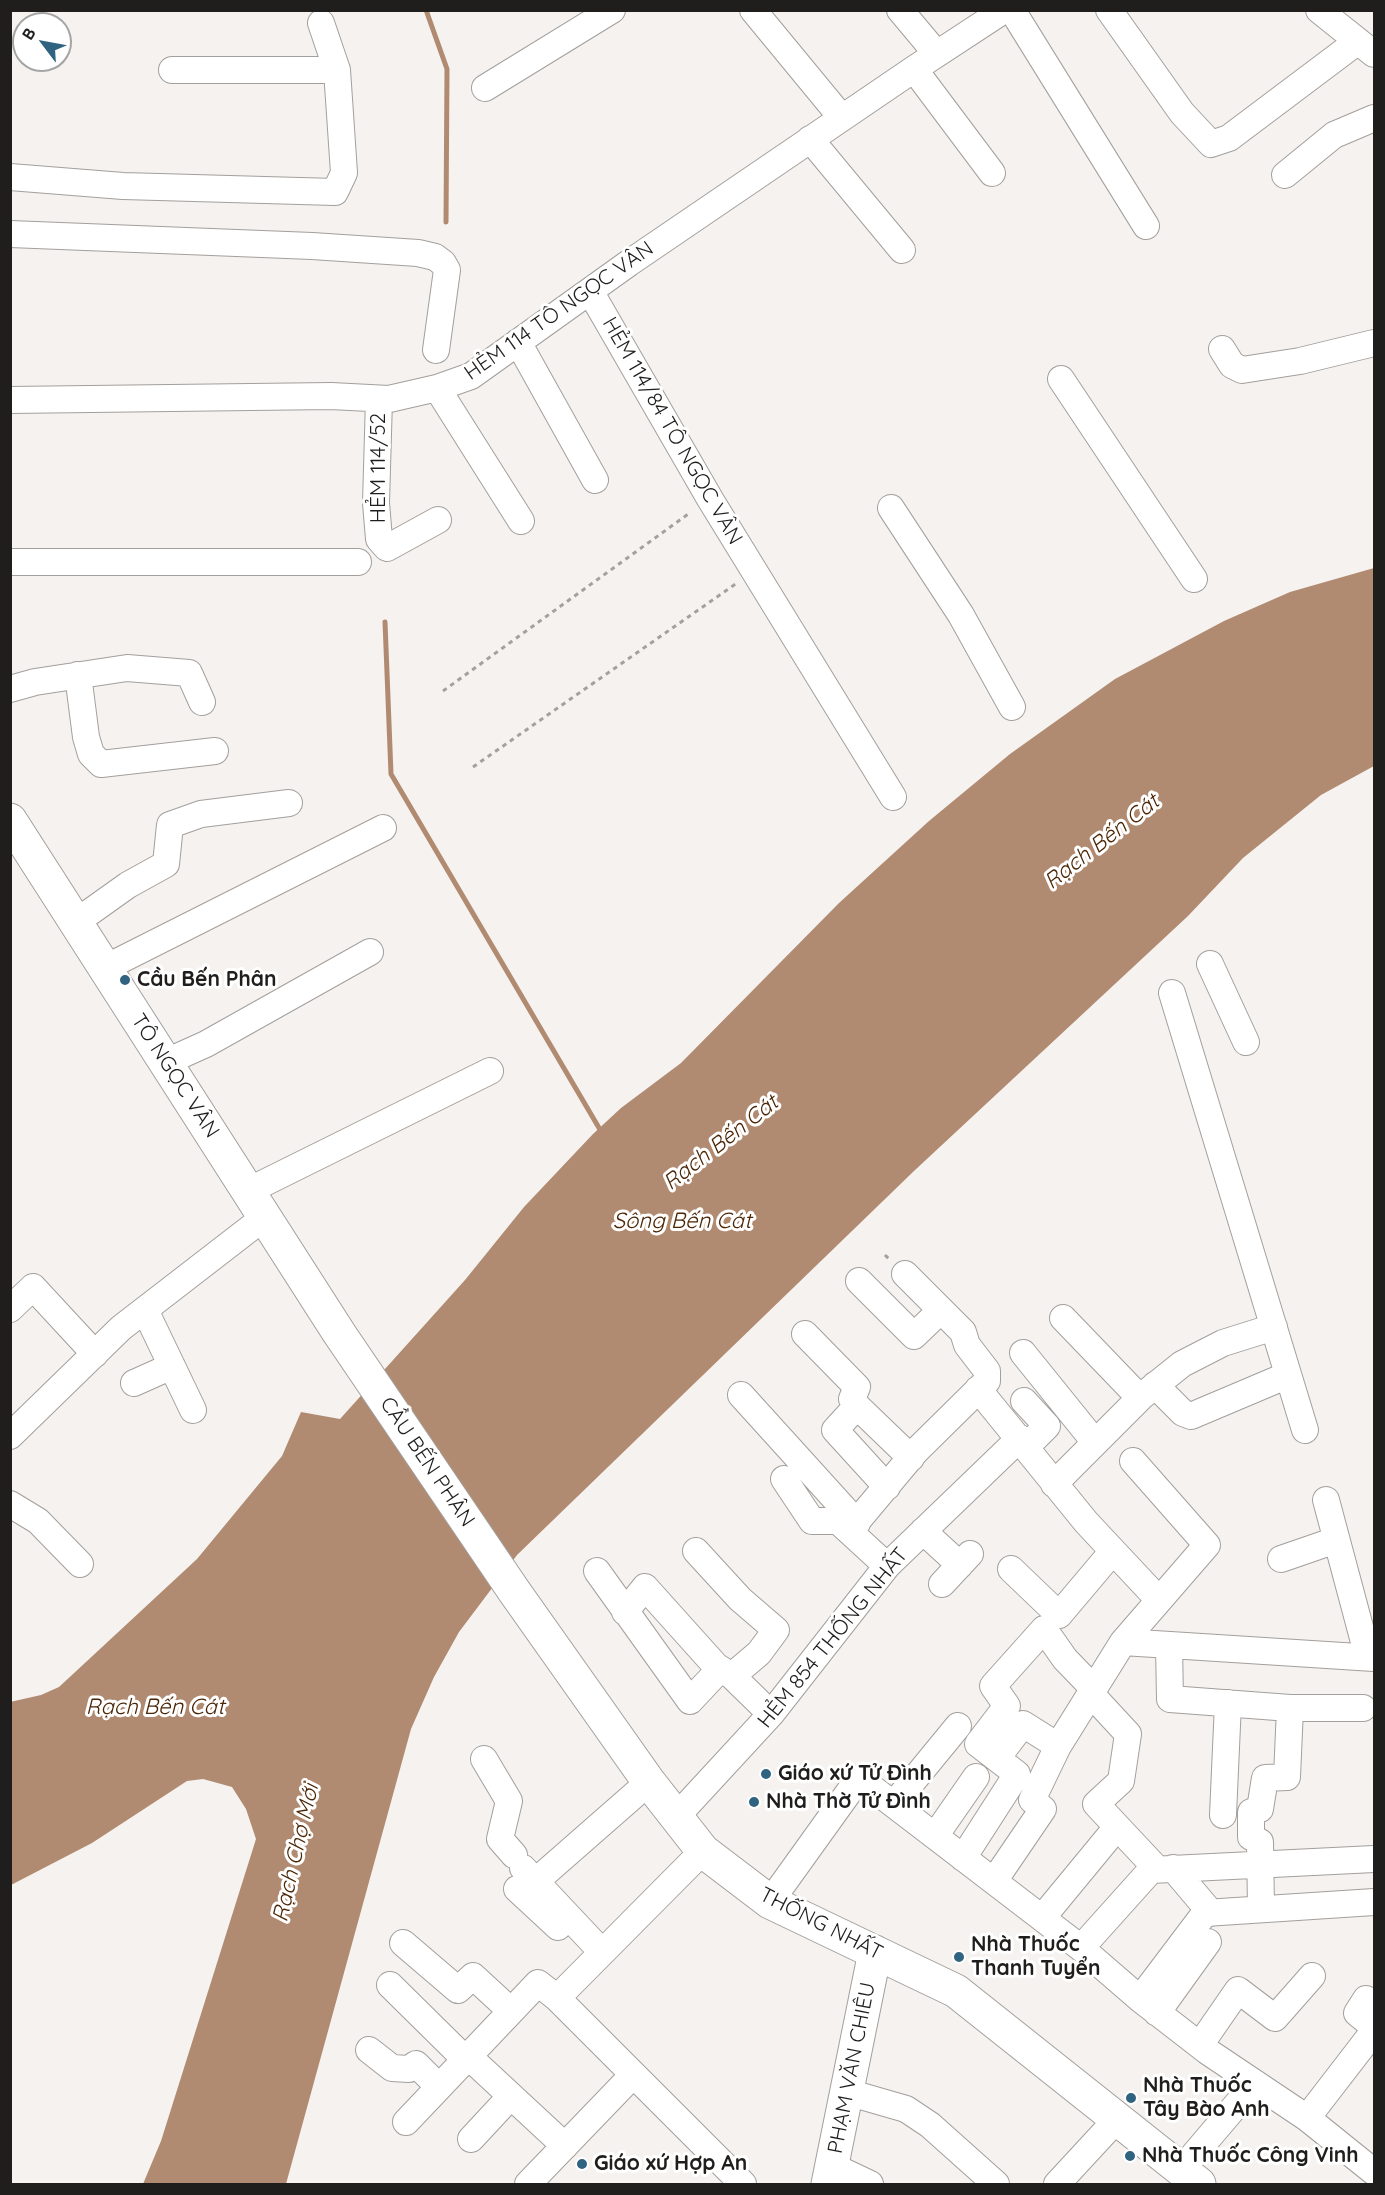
<!DOCTYPE html>
<meta charset="utf-8">
<style>
body{margin:0}
#map{position:relative;width:1385px;height:2195px;overflow:hidden;background:#f6f2ef;font-family:Quicksand,sans-serif}
canvas{display:block}
.frame{position:absolute;inset:0;border:12px solid #1f1e1d;pointer-events:none}
.north{position:absolute;left:12px;top:12px;width:60px;height:60px;box-sizing:border-box;background:#fff;border:2px solid #a5a5a5;border-radius:50%;rotate:302deg;font-size:16px;font-weight:700;line-height:24px;text-align:center;color:#1f1e1d}
.north::after{content:'';display:block;margin:auto;width:21px;height:27px;background:#306380;clip-path:polygon(50% 0,100% 100%,50% 72%,0 100%)}
</style>
<div id="map">
<canvas width="1385" height="2195"></canvas>
<div class="frame"></div>
<div class="north">B</div>
</div>
<script>
const context = document.querySelector('canvas').getContext('2d');
context.lineJoin = 'round';
function fillPath(path, color) {
  context.fillStyle = color;
  context.fill(path, 'evenodd');
}
function toPath(rows) {
  const path = new Path2D();
  for (const r of rows) {
    path.moveTo(r[0], r[1]);
    for (let i = 2; i < r.length; i += 2) path.lineTo(r[i], r[i + 1]);
  }
  return path;
}
function stroke(path, color, width, dash) {
  context.strokeStyle = color;
  context.lineWidth = width;
  context.lineCap = dash ? 'butt' : 'round';
  context.setLineDash(dash || []);
  context.stroke(path);
}
function write(font, color, halo, rows, align = 'center') {
  context.font = font + ' Quicksand,sans-serif';
  context.lineWidth = 6;
  context.setLineDash([]);
  context.textBaseline = 'middle';
  context.strokeStyle = halo;
  context.fillStyle = color;
  for (const [text, x, y, turn = 0] of rows) {
    context.save();
    context.translate(x, y);
    context.rotate((+turn || 0) * Math.PI / 180);
    context.textAlign = isNaN(turn) ? turn : align;
    if (halo) context.strokeText(text, 0, 0);
    context.fillText(text, 0, 0);
    context.restore();
  }
}
const water = toPath([
 [1374,568,1374,766,1321,795,1243,858,1188,916,914,1171,517,1555,459,1632,434,1677,411,1729,286,2184,143,2184,161,2141,256,1839,246,1809,232,1787,203,1779,187,1781,92,1843,11,1885,10,1702,41,1695,59,1687,197,1559,282,1456,301,1412,340,1419,465,1280,524,1207,593,1134,621,1108,681,1063,839,903,929,821,1010,754,1115,679,1224,621,1290,592]
]);
const stream = toPath([
 [426,10,447,69,446,222],
 [385,622,391,774,602,1133]
]);
const path = toPath([
 [443,691,691,512],
 [473,767,737,583],
 [885,1255,890,1260]
]);
const minor = toPath([
 [753,10,842,118],
 [900,10,936,53],
 [1012,10,1146,226],
 [1109,10,1182,113,1211,144,1229,138,1358,41],
 [1319,10,1374,54],
 [914,69,992,173],
 [172,70,337,70],
 [485,88,612,10],
 [810,139,902,250],
 [1285,175,1334,135,1374,118],
 [10,177,123,186,335,192,344,173,337,70,321,23],
 [10,234,312,246,418,253,435,257,443,263,447,270,436,350],
 [590,291,710,499,893,797],
 [518,342,595,480],
 [1222,349,1232,365,1242,370,1300,361,1374,343],
 [1061,379,1194,579],
 [437,388,521,521],
 [379,399,376,503,379,539,387,548,438,520],
 [10,400,331,396,389,399,437,388,471,376,629,263,914,69,1004,10],
 [891,508,961,615,1012,707],
 [10,562,358,562],
 [78,675,86,737,91,754,101,764,215,751],
 [10,689,35,682,127,668,189,673,202,702],
 [76,922,128,885,166,864,170,825,201,814,289,803],
 [1210,964,1246,1042],
 [105,968,383,828],
 [1172,993,1305,1430],
 [166,1062,206,1044,370,952],
 [250,1190,490,1071],
 [859,1281,914,1336,941,1310],
 [10,1309,33,1287,95,1354],
 [145,1310,193,1410],
 [805,1334,857,1387,852,1399,857,1406,911,1458],
 [1023,1353,1094,1441],
 [134,1383,172,1366],
 [1155,1385,1183,1413,1191,1416,1288,1375],
 [978,1389,1086,1522,1159,1600],
 [741,1395,857,1523],
 [1142,1396,1182,1364,1223,1343,1274,1327],
 [1024,1401,1047,1426,1026,1447],
 [857,1406,835,1430,887,1487],
 [10,1436,121,1328,266,1216],
 [784,1479,812,1521,838,1521,887,1566],
 [1054,1484,1140,1398,1063,1318],
 [1326,1500,1368,1657],
 [10,1504,38,1521,80,1564],
 [849,1531,916,1451,987,1381,987,1371,967,1345,963,1332,905,1274],
 [923,1531,960,1565],
 [696,1551,740,1599,776,1630,759,1653,732,1676],
 [1281,1559,1336,1540],
 [1011,1569,1059,1615,1113,1551],
 [597,1571,690,1701,720,1669],
 [942,1584,970,1554],
 [625,1612,645,1587,716,1666,732,1676,771,1714],
 [1123,1642,1374,1658],
 [1169,1646,1170,1699,1290,1708,1287,1777,1265,1778,1260,1809,1251,1812,1251,1837,1260,1842,1261,1909],
 [1091,1694,1128,1734,1121,1781,1096,1804,1157,1869],
 [1290,1708,1363,1708],
 [997,1758,1023,1724,1058,1746],
 [484,1759,509,1801,500,1839,514,1855],
 [894,1804,958,1726],
 [1223,1815,1228,1703],
 [676,1817,771,1714,887,1566,1020,1438],
 [935,1836,976,1777],
 [963,1858,1017,1774,978,1744,1007,1706,993,1686,1044,1629,1065,1659,1094,1689],
 [523,1868,602,1952],
 [1173,1868,1211,1913],
 [536,1881,649,1782],
 [994,1881,1043,1809,1032,1800,1058,1746,1123,1642,1207,1545,1133,1461],
 [517,1889,558,1927],
 [770,1902,859,1778,1081,1948,1140,1999,1207,2051,1307,2118,1374,2172],
 [1042,1918,1117,1827],
 [403,1943,458,1990,473,1976,511,2011],
 [1081,1948,1151,1870,1374,1859],
 [390,1985,465,2059],
 [557,1998,703,1851],
 [1140,1999,1205,1913,1374,1902],
 [1366,1999,1357,2013,1374,2027],
 [1157,2013,1208,1942],
 [1200,2045,1238,1990,1275,2018,1312,1976],
 [369,2050,392,2068,409,2069,416,2064,439,2087],
 [468,2056,565,2146],
 [847,2092,906,2109,930,2125,996,2184],
 [1307,2118,1374,2031],
 [406,2122,538,1983,557,1998,743,2184],
 [471,2139,511,2096],
 [832,2166,870,2184],
 [1181,2170,1255,2083],
 [528,2184,632,2076],
 [1057,2184,1118,2118]
]);
const major = toPath([
 [10,820,339,1333,514,1591,649,1782,703,1851,770,1902,956,1991,1199,2184],
 [828,2184,875,1952]
]);
const markers = [
 [125,980,6,"#306380"],
 [766,1774,6,"#306380"],
 [754,1802,6,"#306380"],
 [959,1957,6,"#306380"],
 [1131,2098,6,"#306380"],
 [1130,2156,6,"#306380"],
 [582,2164,6,"#306380"]
];
const streetNames = [
 ["HẺM 114 TÔ NGỌC VÂN",559,311,-35],
 ["HẺM 114/84 TÔ NGỌC VÂN",672,431,60],
 ["HẺM 114/52",379,468,-90],
 ["TÔ NGỌC VÂN",175,1076,57],
 ["CẦU BẾN PHÂN",427,1462,56],
 ["HẺM 854 THỐNG NHẤT",833,1638,-51],
 ["THỐNG NHẤT",821,1924,27],
 ["PHẠM VĂN CHIÊU",852,2068,-79]
];
const poiNames = [
 ["Cầu Bến Phân",137,980],
 ["Giáo xứ Tử Đình",778,1774],
 ["Nhà Thờ Tử Đình",766,1802],
 ["Nhà Thuốc",971,1945],
 ["Thanh Tuyển",971,1969],
 ["Nhà Thuốc",1143,2086],
 ["Tây Bào Anh",1143,2110],
 ["Nhà Thuốc Công Vinh",1142,2156],
 ["Giáo xứ Hợp An",594,2164]
];
const waterNames = [
 ["Rạch Bến Cát",1102,842,-38],
 ["Rạch Bến Cát",721,1143,-38],
 ["Sông Bến Cát",682,1221],
 ["Rạch Bến Cát",155,1707],
 ["Rạch Chợ Mới",296,1853,-77]
];
fillPath(water, '#b18b71');
stroke(stream, '#b18b71', 5);
stroke(minor, '#a39f9c', 28);
stroke(major, '#a39f9c', 35);
stroke(path, '#a3a19e', 3, [4.5, 4.5]);
stroke(minor, '#fff', 26);
stroke(major, '#fff', 33);
for (const [x, y, r, color] of markers) {
  const dot = new Path2D();
  dot.arc(x, y, r, 0, 2 * Math.PI);
  context.fillStyle = color;
  context.fill(dot);
  stroke(dot, '#fff', 2);
}
write('21px', '#1f1e1d', '#fff', streetNames);
write('bold 21px', '#1f1e1d', '#fff', poiNames, 'left');
write('italic 22px', '#4b2504', '#fff', waterNames);
</script>
